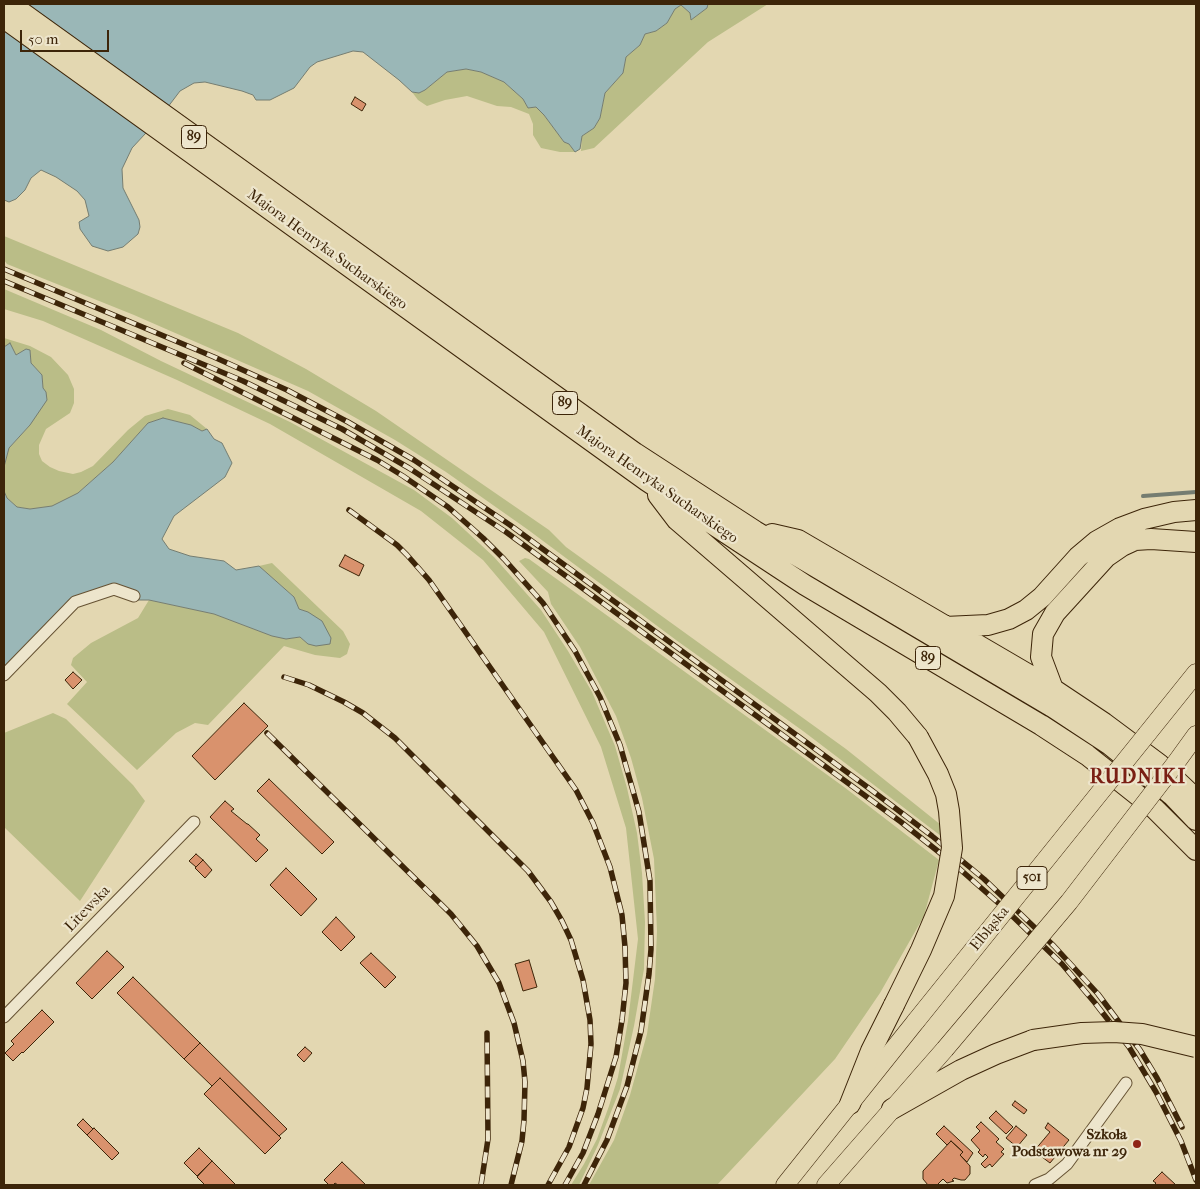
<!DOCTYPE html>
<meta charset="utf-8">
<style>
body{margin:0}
#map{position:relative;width:1200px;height:1189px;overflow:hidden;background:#e3d7b1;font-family:"IM FELL French Canon",serif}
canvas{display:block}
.frame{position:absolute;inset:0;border:5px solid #3d2509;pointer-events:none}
.scale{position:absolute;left:20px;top:30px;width:89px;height:22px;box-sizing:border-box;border:2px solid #3d2509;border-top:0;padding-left:6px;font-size:15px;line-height:18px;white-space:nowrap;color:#3d2509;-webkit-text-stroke:4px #ede5cc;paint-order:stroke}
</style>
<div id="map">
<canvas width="1200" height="1189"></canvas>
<div class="frame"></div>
<div class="scale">50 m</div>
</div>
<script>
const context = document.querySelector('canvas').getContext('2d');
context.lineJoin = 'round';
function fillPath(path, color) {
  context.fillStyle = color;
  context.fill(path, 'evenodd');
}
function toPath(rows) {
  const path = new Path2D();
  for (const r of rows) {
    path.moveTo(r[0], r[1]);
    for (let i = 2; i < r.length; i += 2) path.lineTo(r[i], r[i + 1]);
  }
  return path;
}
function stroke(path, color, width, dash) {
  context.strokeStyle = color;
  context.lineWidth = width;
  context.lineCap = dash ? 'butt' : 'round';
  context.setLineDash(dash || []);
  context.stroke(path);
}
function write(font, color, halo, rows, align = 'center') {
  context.font = font + ' "IM FELL French Canon",serif';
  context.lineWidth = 4.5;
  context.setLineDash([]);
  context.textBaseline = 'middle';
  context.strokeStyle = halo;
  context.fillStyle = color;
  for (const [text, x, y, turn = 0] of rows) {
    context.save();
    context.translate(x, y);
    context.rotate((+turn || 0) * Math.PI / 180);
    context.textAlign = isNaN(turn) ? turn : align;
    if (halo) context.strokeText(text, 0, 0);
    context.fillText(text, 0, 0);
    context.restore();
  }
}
const green = toPath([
 [708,4,768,4,708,42,594,148,581,151,582,136,594,128,600,118,605,93,623,73,626,57,640,45,645,34,656,31,667,23,675,9,681,5,690,13,691,20,707,8],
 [466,69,481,72,504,82,523,99,528,108,536,107,544,115,564,142,569,144,575,152,560,152,541,148,533,135,533,124,529,114,511,107,497,106,467,96,445,100,427,106,418,100,412,92,419,93,425,90,447,72],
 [4,236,238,333,306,369,376,411,549,530,566,547,846,749,941,825,941,836,803,731,676,640,527,529,446,472,395,440,308,391,134,315,7,264,4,260],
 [4,289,101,330,161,361,290,422,414,490,452,518,494,557,541,610,568,651,592,692,615,746,627,788,637,833,642,873,645,922,644,969,634,1026,620,1089,598,1145,579,1185,571,1185,584,1164,597,1139,609,1106,618,1077,628,1021,638,939,626,828,601,747,544,632,483,560,421,511,270,424,177,380,43,321,4,309],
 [4,338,30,346,51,357,68,375,74,389,74,403,70,413,46,429,39,445,39,454,42,461,50,467,59,471,73,474,81,472,93,466,128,430,145,416,168,409,190,415,207,429,202,431,191,425,163,418,148,423,113,462,78,493,52,506,30,509,17,507,7,498,4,491,4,467,9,448,30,425,43,388,42,375,31,363,30,350,26,349,16,355,9,344,4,347],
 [525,558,529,559,844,787,939,860,924,916,880,993,835,1059,717,1185,589,1185,614,1140,630,1095,647,1034,655,979,657,931,654,859,642,798,631,758,616,716,580,647,551,604,548,592,519,561],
 [272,563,343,631,350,644,347,654,340,658,315,655,284,646,208,725,195,723,176,733,137,770,67,704,87,682,71,665,73,658,91,643,138,618,149,600,214,614,272,636,286,639,300,637,308,644,308,612,299,609,294,597,259,566],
 [53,713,66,719,133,785,145,801,80,901,4,827,4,733]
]);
const water = toPath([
 [4,4,708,4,707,8,691,20,690,13,681,5,675,9,667,23,656,31,645,34,640,45,626,57,623,73,605,93,600,118,594,128,582,136,580,149,575,152,569,144,564,142,544,115,536,107,528,108,523,99,504,82,481,72,466,69,447,72,425,90,419,93,412,92,399,80,363,52,353,51,317,62,310,67,294,88,270,100,256,100,253,95,242,91,205,82,194,83,180,91,158,120,132,148,122,169,123,188,139,220,140,227,138,234,123,247,108,251,92,246,80,229,79,222,89,216,85,200,77,191,56,177,41,170,31,178,25,190,16,199,9,202,4,200,4,4],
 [10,343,16,355,26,349,30,350,31,363,42,375,43,388,46,392,47,400,30,425,9,448,4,467,4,347,10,343],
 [163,418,191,425,202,431,207,429,214,439,222,443,232,463,225,477,174,516,162,539,169,549,190,556,224,561,236,570,259,566,294,597,299,609,308,612,322,621,331,638,330,644,316,646,308,644,300,637,286,639,272,636,214,614,149,600,135,600,113,587,75,600,4,672,4,491,7,498,17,507,30,509,52,506,78,493,113,462,148,423,163,418]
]);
const stream = toPath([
 [1143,496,1196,492]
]);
const building = toPath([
 [355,97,366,104,362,111,351,104,355,97],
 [345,555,364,565,359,576,339,566,345,555],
 [73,672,82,680,73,689,65,680,73,672],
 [244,703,268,726,215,780,192,756,244,703],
 [269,779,334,842,322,854,257,791,269,779],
 [225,801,234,809,231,811,247,824,248,824,260,835,256,839,268,850,256,862,210,817,225,801],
 [196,854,203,860,196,867,189,861,196,854],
 [203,860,212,870,205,878,195,868,203,860],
 [286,868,317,899,301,916,270,885,286,868],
 [336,917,355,937,341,951,322,932,336,917],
 [107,951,124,967,92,999,76,983,107,951],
 [371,953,396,977,385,988,360,963,371,953],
 [529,960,537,987,523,991,515,964,529,960],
 [133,977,200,1043,184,1059,117,993,133,977],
 [42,1010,54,1022,23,1053,22,1052,13,1061,5,1053,14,1044,11,1041,42,1010],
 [200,1043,287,1129,279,1136,220,1078,212,1086,184,1059,200,1043],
 [305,1047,312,1053,304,1062,297,1055,305,1047],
 [220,1078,281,1138,265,1154,204,1094,220,1078],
 [1015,1101,1027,1110,1024,1114,1012,1105,1015,1101],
 [996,1111,1013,1127,1006,1134,989,1118,996,1111],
 [83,1119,93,1129,87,1135,77,1125,83,1119],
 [981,1122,999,1139,996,1142,1004,1149,1001,1152,1004,1154,992,1167,990,1164,985,1168,981,1164,988,1157,985,1154,983,1157,978,1152,980,1150,971,1140,980,1131,976,1127,981,1122],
 [1048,1123,1069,1140,1050,1163,1034,1151,1050,1132,1045,1128,1048,1123],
 [944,1126,973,1153,967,1162,960,1155,963,1152,951,1141,947,1145,936,1134,944,1126],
 [1016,1126,1027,1135,1017,1147,1006,1138,1016,1126],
 [94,1128,119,1153,112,1160,87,1135,94,1128],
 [951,1141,963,1152,960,1155,970,1166,970,1174,965,1180,961,1180,954,1178,952,1180,954,1181,947,1183,943,1179,937,1185,928,1185,923,1179,923,1171,951,1141],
 [199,1148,212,1161,197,1176,184,1163,199,1148],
 [212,1161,236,1185,205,1185,197,1177,212,1161],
 [342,1162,366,1185,338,1185,335,1183,333,1185,329,1185,324,1180,342,1162],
 [1162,1172,1176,1185,1154,1185,1156,1183,1153,1181,1162,1172]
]);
const street = toPath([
 [4,675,75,602,114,589,134,596],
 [4,1017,194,822],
 [1035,1185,1049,1179,1067,1164,1126,1083]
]);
const primary = toPath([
 [1147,734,1196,673],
 [1175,764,1196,735],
 [785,1185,916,1021],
 [826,1185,945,1049]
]);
const highway = toPath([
 [10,4,635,453,755,531,1054,708,1110,745,1173,796,1196,820],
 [4,18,647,481,805,585,1041,725,1087,755,1155,809,1196,850],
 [658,495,677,520,878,693,897,712,918,737],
 [772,534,798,540,1053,689,1104,723,1159,764,1196,799],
 [945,627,988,625,1009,619,1026,610,1042,597,1078,557,1097,541,1120,528,1144,519,1174,512,1196,510],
 [1053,689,1041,657,1043,634,1055,613,1106,557,1122,546,1135,540,1151,539,1196,542],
 [850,1104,871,1051,894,1005],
 [892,1109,961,1070,996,1054,1033,1040]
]);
const rail = toPath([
 [4,269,214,357,287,390,348,422,414,460,510,525,870,789,932,836,984,879,1054,946,1098,994,1140,1050,1157,1078,1182,1127],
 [4,281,243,381,342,429,409,468,506,532,901,822,954,864,1004,908,1062,964,1095,1003,1129,1047,1156,1092,1181,1141,1196,1180],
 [184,363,377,460,403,476,448,507,483,538,504,559,543,603,575,651,600,697,620,745,639,812,650,881,651,949,649,974,641,1031,627,1086,607,1140,584,1185],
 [349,510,397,545,407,555,429,580,576,790,593,823,610,867,622,915,625,947,626,983,622,1020,616,1057,598,1114,583,1153,565,1185],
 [284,677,309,685,344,702,363,713,395,738,528,871,551,902,562,921,571,940,583,980,590,1020,591,1044,587,1088,583,1108,569,1147,548,1185],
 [267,733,451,914,477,946,499,983,514,1023,523,1061,525,1082,524,1120,522,1141,511,1185],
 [481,1185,488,1139,487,1033]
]);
const primaryBridge = toPath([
 [916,1021,1147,734],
 [945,1049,1069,902,1175,764]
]);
const highwayBridge = toPath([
 [894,1005,921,950,944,896,952,848,949,811,946,794,938,774,918,737],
 [1033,1040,1082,1033,1114,1032,1142,1034,1196,1047]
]);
const markers = [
 [1137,1144,5,"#8f2418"]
];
const shields = [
 [194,137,25],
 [565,403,25],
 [928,658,25],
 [1032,878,30]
];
const shieldNames = [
 ["89",194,137],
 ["89",565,403],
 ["89",928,658],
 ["501",1032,878]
];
const streetNames = [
 ["Majora Henryka Sucharskiego",327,250,36],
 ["Majora Henryka Sucharskiego",657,485,35],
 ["Litewska",88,909,-46],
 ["Elbląska",990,929,-51]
];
const poiNames = [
 ["Szkoła",1127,1135],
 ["Podstawowa nr 29",1127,1152]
];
const districtNames = [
 ["RUDNIKI",1138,778]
];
fillPath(green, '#babd87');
fillPath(water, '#9ab7b7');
stroke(water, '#757d71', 1);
stroke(stream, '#757d71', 4);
fillPath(building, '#d9926d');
stroke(building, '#3d2509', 1);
stroke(street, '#665233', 13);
stroke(primary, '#3d2509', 19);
stroke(highway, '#3d2509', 22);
stroke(street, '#ede5cc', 11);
stroke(primary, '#e3d7b1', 18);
stroke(highway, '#e3d7b1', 20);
stroke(rail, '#3d2509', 5.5);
stroke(rail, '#ede5cc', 4, [11]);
stroke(primaryBridge, '#3d2509', 19, []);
stroke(highwayBridge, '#3d2509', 22, []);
stroke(primaryBridge, '#e3d7b1', 18);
stroke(highwayBridge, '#e3d7b1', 20);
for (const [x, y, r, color] of markers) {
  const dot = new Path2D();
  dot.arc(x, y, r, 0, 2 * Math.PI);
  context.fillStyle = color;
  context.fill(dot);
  stroke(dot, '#ede5cc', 2);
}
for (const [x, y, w] of shields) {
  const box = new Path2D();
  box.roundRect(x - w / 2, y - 11.5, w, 23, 4);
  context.fillStyle = '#ede5cc';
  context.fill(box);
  stroke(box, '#3d2509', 1);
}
write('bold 14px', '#3d2509', null, shieldNames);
write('15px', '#3d2509', '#ede5cc', streetNames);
write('bold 15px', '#3d2509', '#ede5cc', poiNames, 'right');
context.letterSpacing = '1px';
write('bold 20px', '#7a1f14', '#ede5cc', districtNames);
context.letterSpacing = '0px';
</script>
